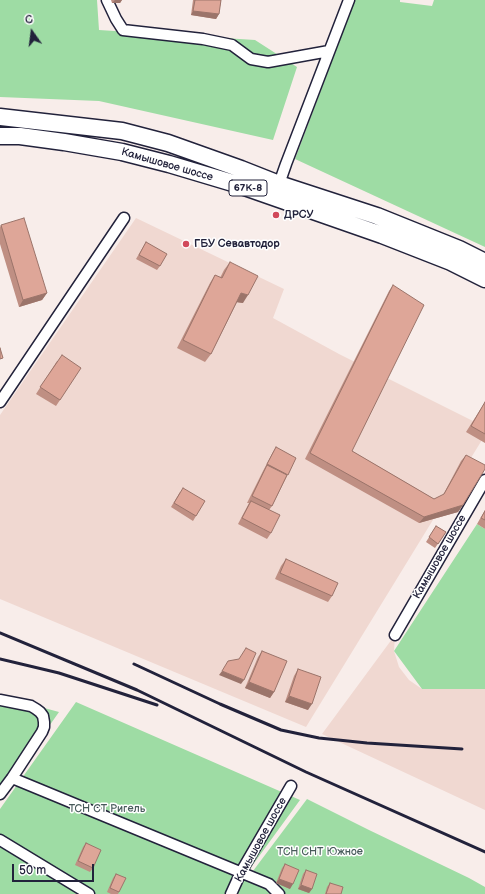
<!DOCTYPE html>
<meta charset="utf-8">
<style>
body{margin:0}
#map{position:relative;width:485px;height:894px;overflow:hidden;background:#f8edea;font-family:"Balsamiq Sans",sans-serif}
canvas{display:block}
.north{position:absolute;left:12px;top:12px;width:40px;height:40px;-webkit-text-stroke:3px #fff;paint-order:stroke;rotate:346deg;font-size:11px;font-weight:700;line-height:16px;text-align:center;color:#22223b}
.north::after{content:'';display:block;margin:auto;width:14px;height:18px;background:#22223b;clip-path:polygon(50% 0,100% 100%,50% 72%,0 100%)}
.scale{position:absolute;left:12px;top:864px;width:82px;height:18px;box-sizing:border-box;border:2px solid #22223b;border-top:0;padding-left:5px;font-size:12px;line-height:14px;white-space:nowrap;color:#22223b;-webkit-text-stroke:3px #fff;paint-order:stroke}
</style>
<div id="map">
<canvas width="485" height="894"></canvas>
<div class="north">С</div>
<div class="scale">50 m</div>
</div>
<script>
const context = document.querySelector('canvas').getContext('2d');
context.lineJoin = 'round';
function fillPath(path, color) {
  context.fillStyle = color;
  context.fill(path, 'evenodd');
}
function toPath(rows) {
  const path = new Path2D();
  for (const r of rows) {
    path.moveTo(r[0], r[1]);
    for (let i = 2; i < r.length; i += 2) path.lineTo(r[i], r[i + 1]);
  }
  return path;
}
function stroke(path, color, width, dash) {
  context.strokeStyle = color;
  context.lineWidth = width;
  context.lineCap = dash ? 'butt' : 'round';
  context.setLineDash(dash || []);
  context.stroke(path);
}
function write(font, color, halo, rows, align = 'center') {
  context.font = font + ' "Balsamiq Sans",sans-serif';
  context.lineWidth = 3;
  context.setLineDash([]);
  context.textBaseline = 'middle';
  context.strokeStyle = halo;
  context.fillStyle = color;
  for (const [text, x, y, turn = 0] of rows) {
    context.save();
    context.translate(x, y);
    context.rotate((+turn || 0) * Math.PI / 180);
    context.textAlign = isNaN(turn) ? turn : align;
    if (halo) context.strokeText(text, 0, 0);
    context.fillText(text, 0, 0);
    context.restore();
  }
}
const built = toPath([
 [136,218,284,289,273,318,339,354,485,427,485,435,306,727,0,599,0,415],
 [395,635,394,651,399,667,409,680,422,689,485,689,485,810,322,734]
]);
const green = toPath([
 [0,0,97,0,99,30,255,40,297,67,273,140,99,101,0,97],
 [355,0,400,0,400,2,432,6,434,0,485,0,485,247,295,159],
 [477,524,485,529,485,689,422,689,394,651],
 [0,696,59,712,0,796],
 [76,702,300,800,249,870,271,894,0,894,0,809],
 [307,799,369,830,469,878,485,887,485,894,275,894,253,871]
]);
const minor = toPath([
 [107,0,116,19,123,30,203,39,232,45,251,59,268,62,329,51],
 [279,184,286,164,349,0],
 [0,402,124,218],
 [395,635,485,480],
 [0,700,31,706,36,709,40,712,43,716,44,722,44,727,42,732,12,778,0,794],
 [12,778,269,884,279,894],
 [0,840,89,894],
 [231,894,241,872,291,786]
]);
const primary = toPath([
 [0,117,122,131,168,143,241,169,279,184,377,216,459,249,485,262],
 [0,136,20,136,64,142,122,152,169,164,236,184,382,235,451,262,485,279]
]);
const rail = toPath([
 [0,633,137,690,306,772,485,852],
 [0,659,59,673,157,705],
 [134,664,220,704,281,730,319,738,367,743,462,749]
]);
const wall = toPath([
 [111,0,122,0,120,3,112,3],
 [193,0,221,0,219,14,216,19,191,15],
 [1,225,47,293,42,300,19,307,0,244,0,227],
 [146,242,160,266,157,270,136,259],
 [230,262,243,303,237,302,211,354,205,362,177,348,210,283,215,275,220,278,224,270],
 [393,285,352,451,434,499,443,495,461,461,466,455,463,505,458,512,419,523,305,459,389,291],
 [57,361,60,400,56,406,36,394],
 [485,402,485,443,466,432],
 [276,447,287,476,272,506,269,510,271,533,267,539,238,524,249,503,247,503,263,471,273,452],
 [180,492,196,516,193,521,171,507],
 [485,510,485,529,477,524],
 [436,526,446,532,435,548,426,542],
 [286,559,332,596,328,602,275,579,281,566],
 [262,651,274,692,270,698,245,688,258,657],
 [298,669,308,710,285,702,294,676],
 [86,843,93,868,90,872,75,865,83,847],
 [285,864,290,889,276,883,282,868],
 [306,870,312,889,309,893,298,889,303,874],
 [116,874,119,892,118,894,111,894,107,892,113,878],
 [330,883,341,894,325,894,327,887]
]);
const shadedWall = toPath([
 [115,0,122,0,120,3,112,3],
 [193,11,219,14,216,19,191,15],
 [47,293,42,300,19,307,23,300],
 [241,293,248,295,243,303,235,302],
 [463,505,458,512,419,523,424,517],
 [222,671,244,680,241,684,219,675],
 [249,682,274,692,270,698,245,688],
 [289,696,312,704,308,710,285,702],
 [279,879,293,884,290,889,276,883],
 [301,885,312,889,309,893,298,889]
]);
const building = toPath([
 [195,0,221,0,219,14,193,11,195,0],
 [24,218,47,293,23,300,1,225,24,218],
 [146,242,167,254,160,266,139,255,146,242],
 [230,262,258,276,248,295,241,293,211,354,183,340,215,275,222,278,230,262],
 [393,285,424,305,352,451,434,499,444,494,466,455,485,465,485,469,463,505,424,517,310,453,393,285],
 [0,348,3,358,0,359,0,348],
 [62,355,81,368,60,400,40,387,62,355],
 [485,402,485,434,471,426,485,402],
 [276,447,296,458,288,475,267,464,276,447],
 [267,465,287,475,272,506,252,496,267,465],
 [183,488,205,501,196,516,174,503,183,488],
 [251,501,280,515,271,533,242,518,251,501],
 [485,511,485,520,481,518,485,511],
 [436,526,446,532,438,544,429,537,436,526],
 [286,559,338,583,332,596,280,573,286,559],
 [246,648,256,653,244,680,222,671,228,661,239,659,246,648],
 [262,651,287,661,274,692,249,682,262,651],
 [298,669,321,677,312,704,289,696,298,669],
 [86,843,101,850,93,868,78,861,86,843],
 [285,864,299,870,293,884,279,879,285,864],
 [306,870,317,874,312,889,301,885,306,870],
 [116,874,126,878,119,892,110,888,116,874],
 [330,883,343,887,341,894,326,894,330,883]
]);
const markers = [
 [276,215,4,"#d1495b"],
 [186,244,4,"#d1495b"]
];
const shields = [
 [248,188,38]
];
const shieldNames = [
 ["67К-8",248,188]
];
const streetNames = [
 ["Камышовое шоссе",167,165,16],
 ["Камышовое шоссе",440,557,-60],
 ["Камышовое шоссе",261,840,-61]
];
const poiNames = [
 ["ДРСУ",284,215],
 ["ГБУ Севавтодор",194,244]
];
const parkNames = [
 ["ТСН СТ Ригель",107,809],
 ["ТСН СНТ Южное",320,852]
];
fillPath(built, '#f0d8d1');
fillPath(green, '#9edca4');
stroke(minor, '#22223b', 13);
stroke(primary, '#22223b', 19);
stroke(minor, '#fff', 10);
stroke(primary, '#fff', 16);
stroke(rail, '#22223b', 3);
fillPath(wall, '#bf8f83');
fillPath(shadedWall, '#9b746a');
fillPath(building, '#dea698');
stroke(building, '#9b746a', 1);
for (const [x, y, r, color] of markers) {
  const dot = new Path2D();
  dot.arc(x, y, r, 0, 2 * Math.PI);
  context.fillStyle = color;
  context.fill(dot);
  stroke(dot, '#fff', 1.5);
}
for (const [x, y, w] of shields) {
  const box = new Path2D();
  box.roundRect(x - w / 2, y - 8, w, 16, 3);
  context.fillStyle = '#fff';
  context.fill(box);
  stroke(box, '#22223b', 1);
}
write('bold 10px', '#22223b', null, shieldNames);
write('11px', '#22223b', '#fff', streetNames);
write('bold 11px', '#22223b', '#fff', poiNames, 'left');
write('11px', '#475a5a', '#fff', parkNames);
</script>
